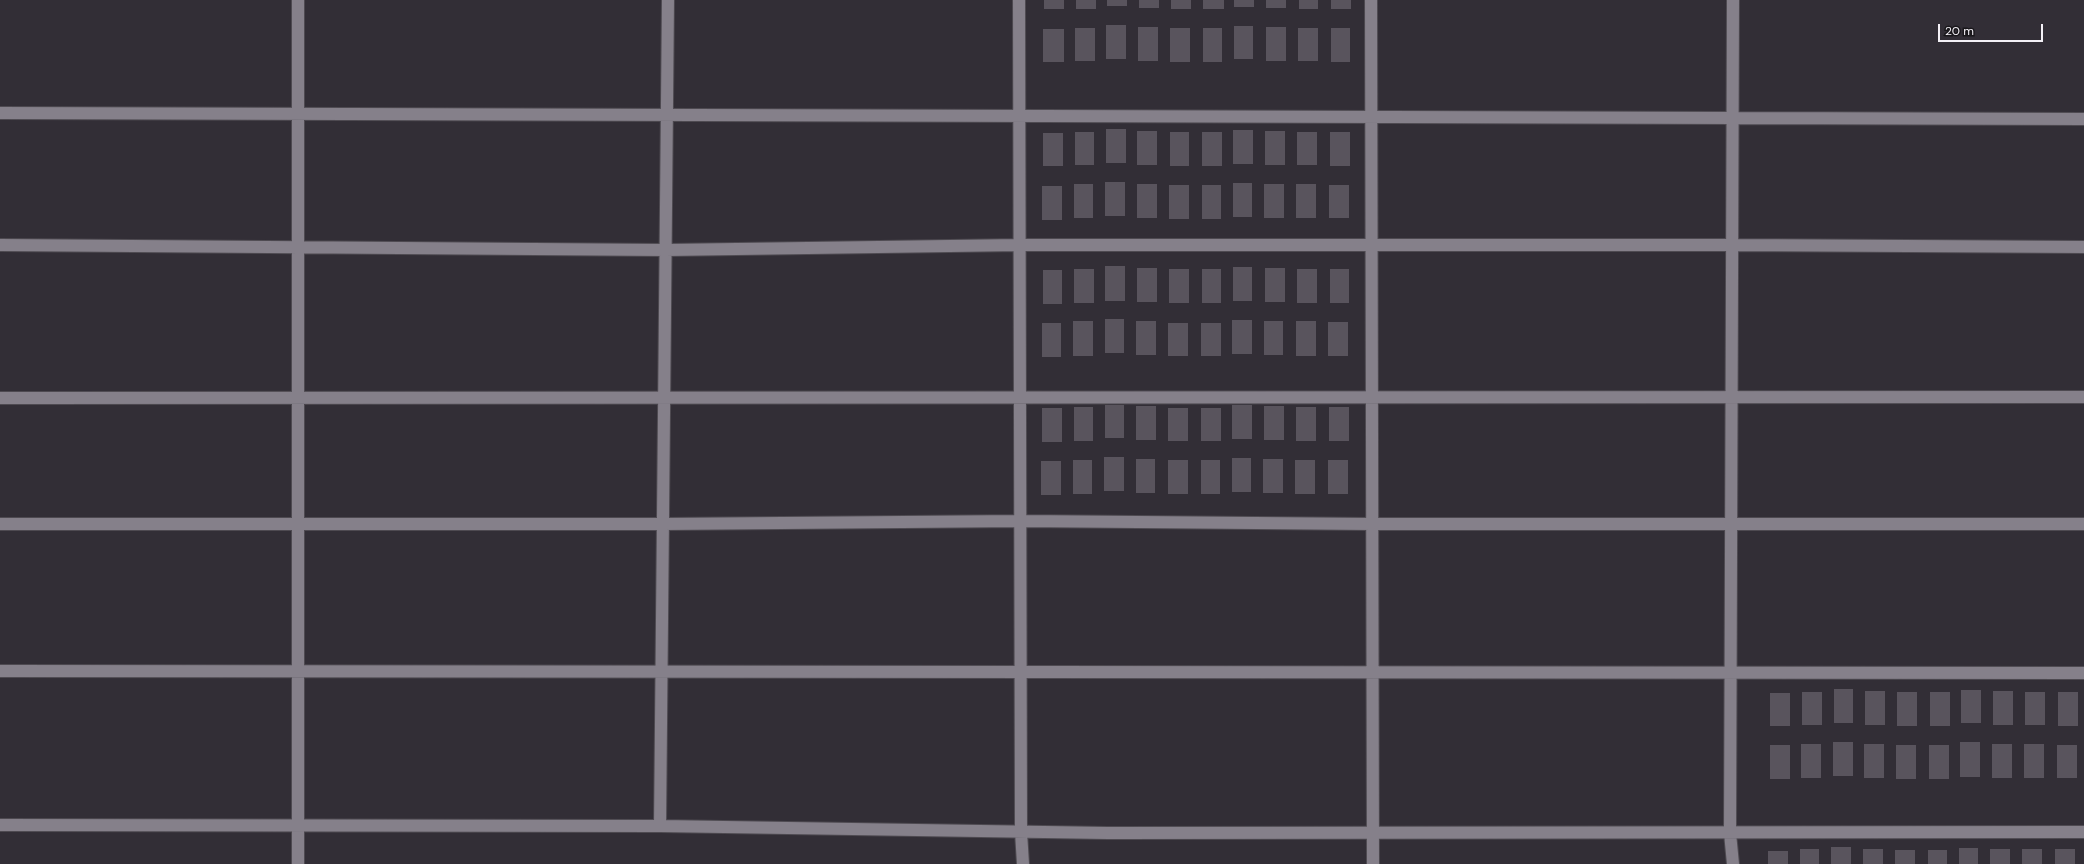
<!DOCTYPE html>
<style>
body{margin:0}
#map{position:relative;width:2084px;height:864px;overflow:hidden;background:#322e36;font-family:"DM Sans",sans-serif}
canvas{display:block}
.scale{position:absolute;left:1938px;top:24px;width:105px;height:18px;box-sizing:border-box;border:2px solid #f3f0f6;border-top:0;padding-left:5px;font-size:12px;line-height:14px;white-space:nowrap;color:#f3f0f6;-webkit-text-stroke:3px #19171b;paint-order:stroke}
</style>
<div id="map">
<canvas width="2084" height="864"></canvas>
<div class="scale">20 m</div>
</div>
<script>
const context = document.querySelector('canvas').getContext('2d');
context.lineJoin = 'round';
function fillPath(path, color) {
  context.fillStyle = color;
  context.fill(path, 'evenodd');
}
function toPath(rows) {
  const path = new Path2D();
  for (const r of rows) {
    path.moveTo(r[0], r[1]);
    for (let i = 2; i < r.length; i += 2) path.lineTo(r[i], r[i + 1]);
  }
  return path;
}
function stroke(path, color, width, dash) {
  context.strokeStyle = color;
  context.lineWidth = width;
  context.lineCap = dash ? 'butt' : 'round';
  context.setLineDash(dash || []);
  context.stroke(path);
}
const building = toPath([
 [1044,0,1064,0,1064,9,1044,9],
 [1076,0,1096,0,1096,9,1076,9],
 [1107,0,1127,0,1127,6,1107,6],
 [1139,0,1159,0,1159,8,1139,8],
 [1171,0,1191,0,1191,9,1171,9],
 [1203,0,1224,0,1224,9,1203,9],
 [1234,0,1254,0,1254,7,1234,7],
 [1266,0,1286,0,1286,8,1266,8],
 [1299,0,1318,0,1318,9,1299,9],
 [1331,0,1351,0,1351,9,1331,9],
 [1106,25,1126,25,1126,59,1106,59],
 [1234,26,1253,26,1253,59,1234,59],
 [1138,27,1158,27,1158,61,1138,61],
 [1266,27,1286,27,1286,61,1266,61],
 [1075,28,1095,28,1095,61,1075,61],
 [1170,28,1190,28,1190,62,1170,62],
 [1203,28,1222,28,1222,62,1203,62],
 [1298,28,1318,28,1318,61,1298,61],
 [1331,28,1350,28,1350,62,1331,62],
 [1043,29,1064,29,1064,62,1043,62],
 [1106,129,1126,129,1126,163,1106,163],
 [1233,130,1253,130,1253,164,1233,164],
 [1137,131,1157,131,1157,165,1137,165],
 [1265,131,1285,131,1285,165,1265,165],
 [1075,132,1094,132,1094,165,1075,165],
 [1170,132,1189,132,1189,166,1170,166],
 [1202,132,1222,132,1222,166,1202,166],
 [1297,132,1317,132,1317,165,1297,165],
 [1330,132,1350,132,1350,166,1330,166],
 [1043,133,1063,133,1063,166,1043,166],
 [1105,182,1125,182,1125,216,1105,216],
 [1233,183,1252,183,1252,217,1233,217],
 [1074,184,1093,184,1093,218,1074,218],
 [1137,184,1157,184,1157,218,1137,218],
 [1264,184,1284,184,1284,218,1264,218],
 [1296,184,1316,184,1316,218,1296,218],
 [1169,185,1189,185,1189,219,1169,219],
 [1202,185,1221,185,1221,219,1202,219],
 [1329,185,1349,185,1349,218,1329,218],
 [1042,186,1062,186,1062,220,1042,220],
 [1105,266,1125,266,1125,301,1105,301],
 [1233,267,1252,267,1252,301,1233,301],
 [1137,268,1157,268,1157,302,1137,302],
 [1265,268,1285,268,1285,302,1265,302],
 [1074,269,1094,269,1094,303,1074,303],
 [1169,269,1189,269,1189,303,1169,303],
 [1202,269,1221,269,1221,303,1202,303],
 [1297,269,1317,269,1317,303,1297,303],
 [1330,269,1349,269,1349,303,1330,303],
 [1043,270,1062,270,1062,304,1043,304],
 [1105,319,1124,319,1124,353,1105,353],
 [1232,320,1252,320,1252,354,1232,354],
 [1073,321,1093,321,1093,356,1073,356],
 [1136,321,1156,321,1156,355,1136,355],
 [1264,321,1283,321,1283,355,1264,355],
 [1296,321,1316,321,1316,356,1296,356],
 [1328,322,1348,322,1348,356,1328,356],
 [1042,323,1061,323,1061,357,1042,357],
 [1168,323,1188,323,1188,356,1168,356],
 [1201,323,1221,323,1221,356,1201,356],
 [1105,405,1124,405,1124,438,1105,438],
 [1232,405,1252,405,1252,439,1232,439],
 [1136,406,1156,406,1156,440,1136,440],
 [1264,406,1284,406,1284,440,1264,440],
 [1074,407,1093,407,1093,441,1074,441],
 [1296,407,1316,407,1316,441,1296,441],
 [1329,407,1349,407,1349,441,1329,441],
 [1042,408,1062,408,1062,442,1042,442],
 [1168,408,1188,408,1188,441,1168,441],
 [1201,408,1221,408,1221,441,1201,441],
 [1104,457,1124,457,1124,491,1104,491],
 [1232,458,1251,458,1251,492,1232,492],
 [1136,459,1155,459,1155,493,1136,493],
 [1263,459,1283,459,1283,493,1263,493],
 [1073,460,1092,460,1092,494,1073,494],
 [1168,460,1188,460,1188,494,1168,494],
 [1201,460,1220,460,1220,494,1201,494],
 [1295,460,1315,460,1315,494,1295,494],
 [1328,460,1348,460,1348,494,1328,494],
 [1041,461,1061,461,1061,495,1041,495],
 [1834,689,1853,689,1853,723,1834,723],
 [1961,690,1981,690,1981,723,1961,723],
 [1865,691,1885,691,1885,725,1865,725],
 [1993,691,2013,691,2013,725,1993,725],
 [1802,692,1822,692,1822,725,1802,725],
 [1897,692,1917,692,1917,726,1897,726],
 [1930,692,1950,692,1950,726,1930,726],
 [2025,692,2045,692,2045,725,2025,725],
 [2058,692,2078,692,2078,726,2058,726],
 [1770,693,1790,693,1790,726,1770,726],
 [1833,742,1853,742,1853,776,1833,776],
 [1960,742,1980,742,1980,777,1960,777],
 [1801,744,1821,744,1821,778,1801,778],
 [1864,744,1884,744,1884,778,1864,778],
 [1992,744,2012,744,2012,778,1992,778],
 [2024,744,2044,744,2044,778,2024,778],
 [1770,745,1790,745,1790,779,1770,779],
 [1896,745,1916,745,1916,779,1896,779],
 [1929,745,1949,745,1949,779,1929,779],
 [2057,745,2077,745,2077,778,2057,778],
 [1831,847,1851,847,1851,864,1831,864],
 [1959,848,1978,848,1978,864,1959,864],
 [1800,849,1819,849,1819,864,1800,864],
 [1863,849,1883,849,1883,864,1863,864],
 [1990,849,2010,849,2010,864,1990,864],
 [2022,849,2042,849,2042,864,2022,864],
 [2055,849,2075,849,2075,864,2055,864],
 [1895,850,1915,850,1915,864,1895,864],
 [1928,850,1947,850,1947,864,1928,864],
 [1768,851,1788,851,1788,864,1768,864]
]);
const minor = toPath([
 [298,0,298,864],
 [1019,0,1021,832,1023,864],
 [1371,0,1373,864],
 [0,113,2084,119],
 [0,245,666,250,1020,245,1732,245,2084,247],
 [0,398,2084,397],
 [0,524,663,524,1021,521,1372,524,2084,524],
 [0,671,2084,673],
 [0,825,660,826,1108,833,2084,832],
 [660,826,668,0],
 [1733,864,1730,833,1733,0]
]);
fillPath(building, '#59545d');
stroke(minor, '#4e4a51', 14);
stroke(minor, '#85808a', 12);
</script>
